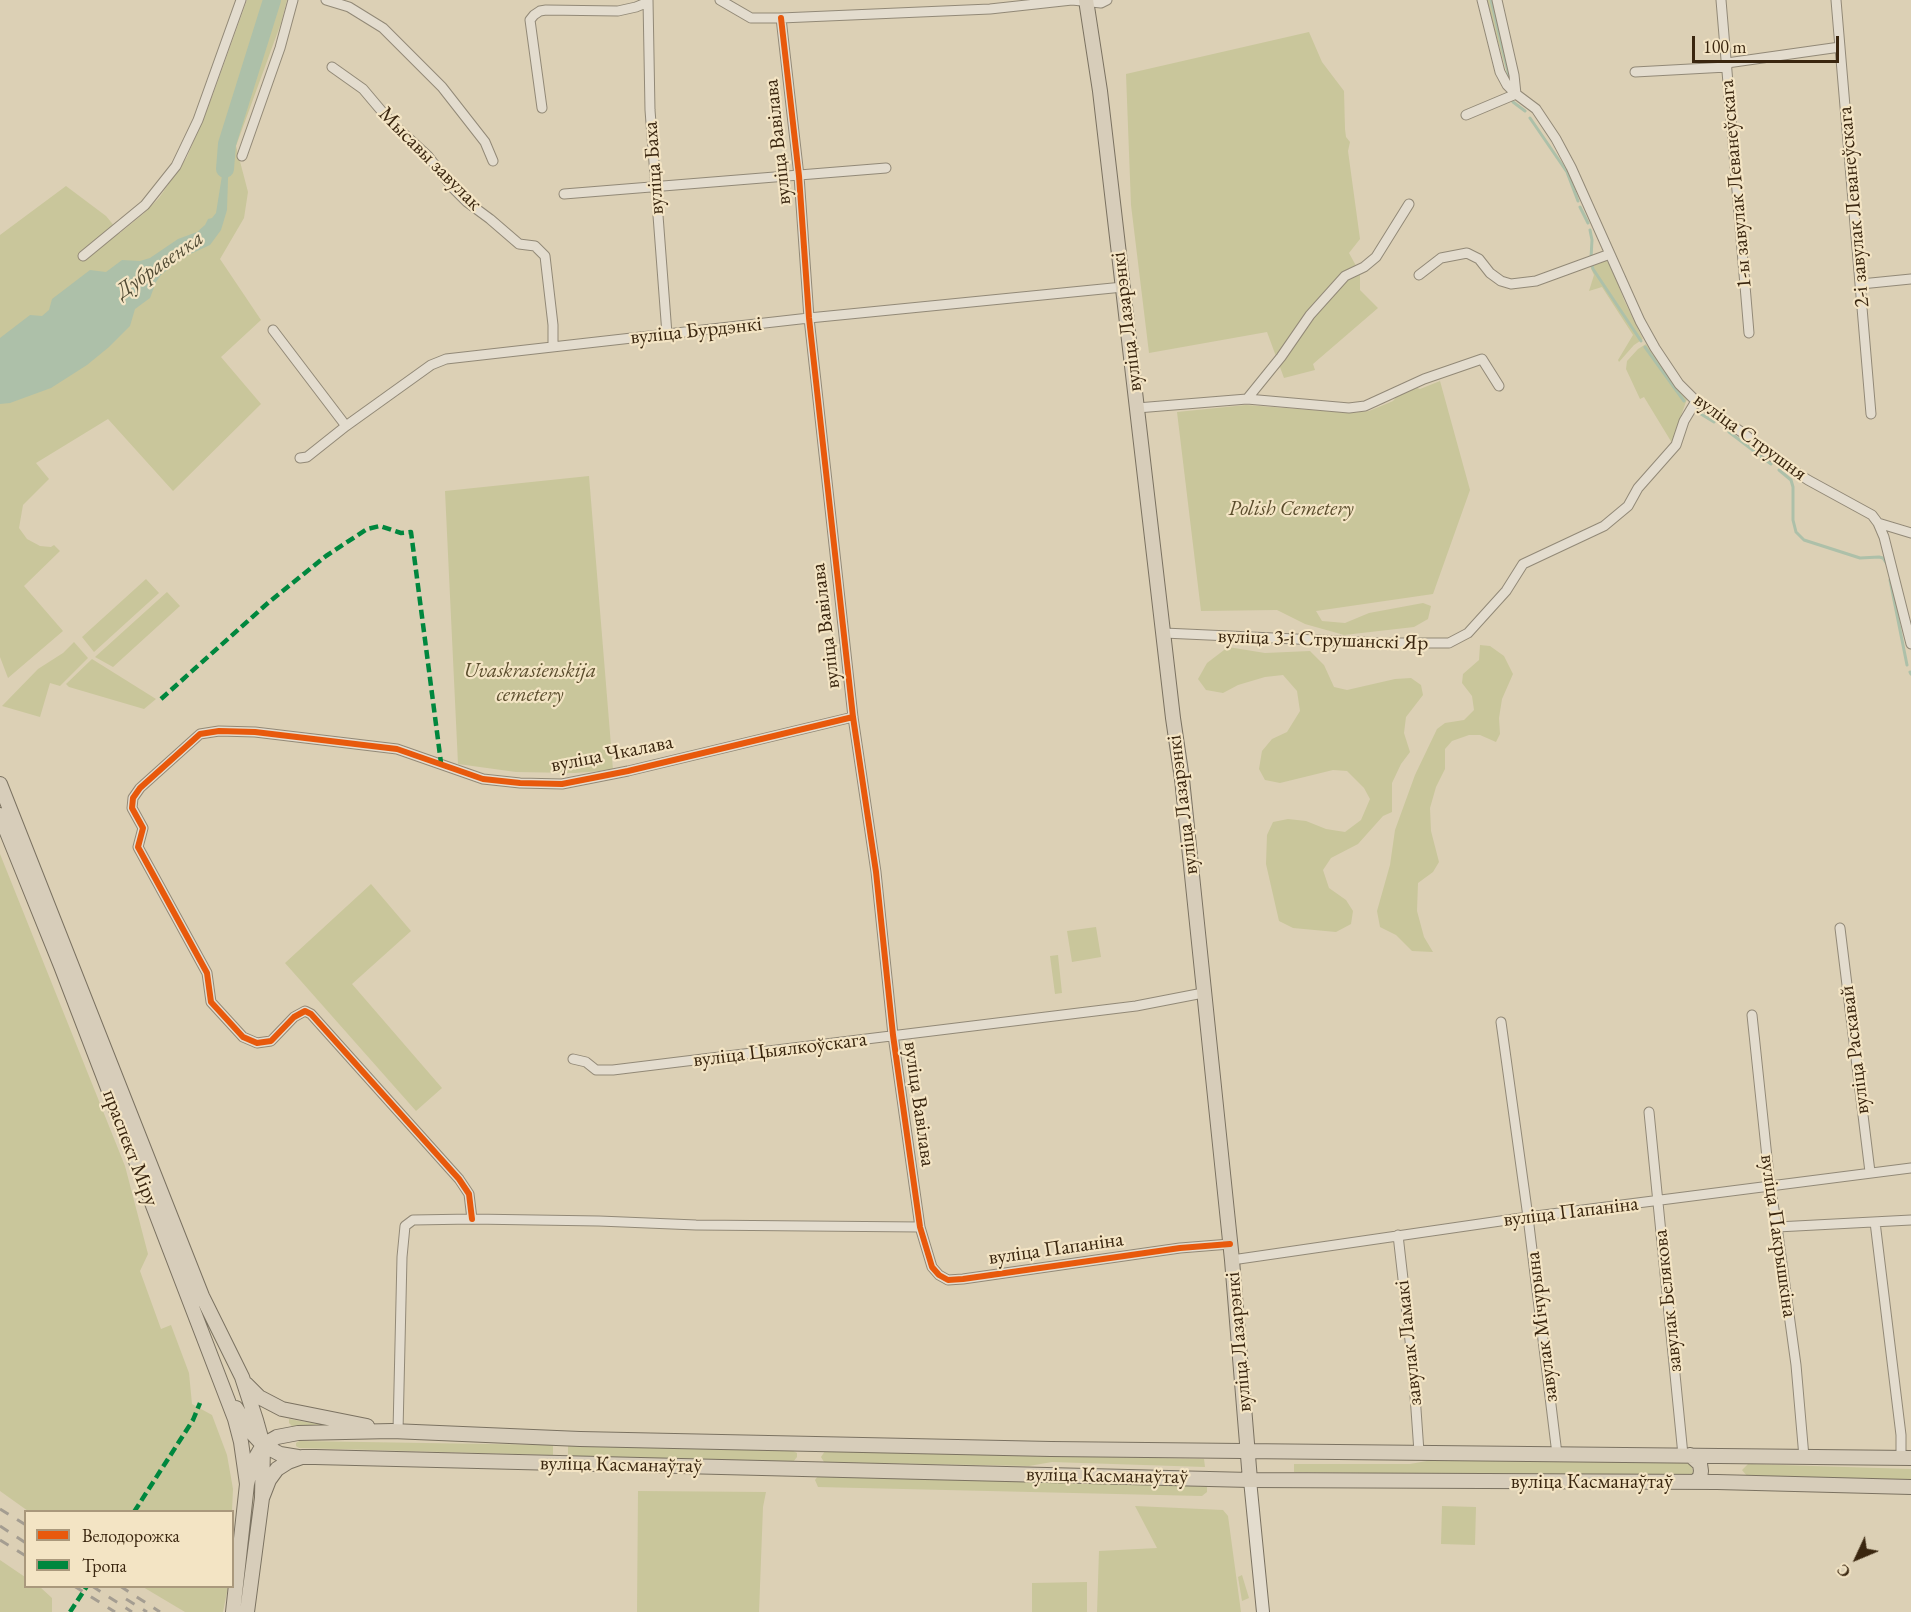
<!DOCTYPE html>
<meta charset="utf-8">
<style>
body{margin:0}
#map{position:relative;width:1911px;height:1612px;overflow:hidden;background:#dcd0b5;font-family:"EB Garamond",serif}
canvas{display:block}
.legend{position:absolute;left:24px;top:1510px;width:210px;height:78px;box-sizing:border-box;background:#f3e4c4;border:2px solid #a9987c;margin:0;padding:8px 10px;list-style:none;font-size:18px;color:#3a260f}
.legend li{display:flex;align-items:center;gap:12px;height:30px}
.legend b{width:30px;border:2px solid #a9987c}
.north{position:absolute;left:1827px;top:1528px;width:60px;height:60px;-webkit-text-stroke:4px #f3e4c4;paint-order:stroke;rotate:226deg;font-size:16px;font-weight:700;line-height:24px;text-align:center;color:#3a260f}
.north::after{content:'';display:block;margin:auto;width:21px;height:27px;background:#3a260f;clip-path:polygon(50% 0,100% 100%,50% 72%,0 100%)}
.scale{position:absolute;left:1692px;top:36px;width:147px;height:27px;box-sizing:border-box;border:3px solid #3a260f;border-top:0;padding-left:8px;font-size:18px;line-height:21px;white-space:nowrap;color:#3a260f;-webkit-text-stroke:4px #f3e4c4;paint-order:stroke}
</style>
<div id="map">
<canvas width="1911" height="1612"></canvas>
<ul class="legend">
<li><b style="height:8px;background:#e8590c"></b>Велодорожка</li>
<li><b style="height:8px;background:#00873e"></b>Тропа</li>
</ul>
<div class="north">С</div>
<div class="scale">100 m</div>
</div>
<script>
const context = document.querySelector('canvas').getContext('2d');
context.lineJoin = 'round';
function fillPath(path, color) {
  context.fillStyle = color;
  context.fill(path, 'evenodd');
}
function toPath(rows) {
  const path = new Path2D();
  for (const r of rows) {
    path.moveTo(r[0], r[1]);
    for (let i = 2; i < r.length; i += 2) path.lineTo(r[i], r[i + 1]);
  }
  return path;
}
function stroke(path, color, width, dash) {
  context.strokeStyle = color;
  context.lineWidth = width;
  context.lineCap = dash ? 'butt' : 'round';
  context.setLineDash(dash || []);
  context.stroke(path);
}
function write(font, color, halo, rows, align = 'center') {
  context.font = font + ' "EB Garamond",serif';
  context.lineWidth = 4.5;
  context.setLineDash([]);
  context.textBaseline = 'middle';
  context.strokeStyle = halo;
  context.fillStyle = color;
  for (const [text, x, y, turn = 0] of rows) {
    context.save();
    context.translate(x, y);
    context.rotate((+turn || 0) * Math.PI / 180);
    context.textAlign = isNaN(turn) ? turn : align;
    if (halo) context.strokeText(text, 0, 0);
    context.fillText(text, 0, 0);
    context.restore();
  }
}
const green = toPath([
 [247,0,287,0,281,23,236,146,248,192,244,218,220,259,261,320,221,357,261,404,173,491,108,419,36,463,49,479,23,505,19,528,27,539,40,546,51,547,54,545,60,551,24,586,63,631,8,678,0,657,0,235,66,186,106,216,120,233,143,214,159,198,187,157,212,97],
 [1486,0,1493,0,1511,78,1509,80],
 [1309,32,1322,62,1344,91,1345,129,1346,137,1350,142,1348,151,1360,239,1349,253,1360,273,1360,290,1378,308,1313,364,1315,370,1284,378,1267,332,1149,353,1131,205,1126,74],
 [1606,260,1611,266,1624,300,1643,339,1634,345,1619,362,1618,360,1633,335,1602,287,1589,291,1594,275,1590,266],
 [1646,344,1675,386,1687,399,1682,413,1677,435,1672,443,1644,397,1640,399,1626,369,1627,361,1638,349],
 [1440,381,1470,490,1433,594,1316,611,1322,621,1345,623,1369,613,1423,603,1431,606,1428,619,1414,627,1344,635,1305,624,1277,610,1201,611,1177,412,1246,405,1351,413,1369,411,1393,401,1398,395,1415,387,1420,389],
 [589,476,613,770,575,773,516,772,458,764,445,491],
 [146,579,159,593,94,652,82,637],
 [167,592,180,606,113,667,95,657],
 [74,642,88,658,60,686,50,683,40,717,2,706,38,669,63,653],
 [1480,645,1490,646,1504,656,1513,674,1502,699,1499,718,1500,734,1496,742,1480,735,1469,735,1452,741,1445,749,1445,769,1436,787,1430,808,1431,831,1439,862,1433,872,1418,883,1417,911,1424,937,1433,952,1412,951,1396,935,1380,927,1377,911,1390,865,1395,830,1415,775,1437,729,1445,723,1464,720,1474,710,1472,696,1462,683,1463,674,1479,660],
 [1228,647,1265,653,1310,651,1324,665,1334,687,1347,690,1395,679,1411,678,1421,685,1423,695,1406,717,1404,733,1410,752,1401,764,1392,783,1392,812,1383,816,1358,844,1331,858,1323,870,1329,888,1346,900,1353,911,1351,924,1336,932,1293,928,1279,921,1266,864,1267,835,1273,822,1288,819,1306,821,1326,829,1345,832,1361,820,1370,799,1364,788,1347,771,1333,770,1280,783,1265,780,1259,769,1262,751,1272,739,1287,732,1300,711,1297,691,1283,675,1265,677,1238,685,1223,693,1206,690,1198,679,1207,663],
 [92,659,156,699,144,709,69,687,66,684],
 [0,854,125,1166,148,1254,140,1271,161,1329,171,1325,189,1373,192,1404,212,1415,227,1455,233,1489,232,1511,28,1511,0,1491],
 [371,884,411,931,352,984,442,1088,416,1111,285,963],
 [1096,927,1101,957,1072,962,1067,931],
 [1058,955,1062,993,1055,994,1050,956],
 [289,1419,340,1428,340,1429,293,1427,289,1423],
 [299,1441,553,1445,553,1455,299,1448,296,1446,296,1443],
 [568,1445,793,1451,797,1453,797,1457,793,1462,568,1456],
 [825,1451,1204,1459,1205,1467,1052,1462,1029,1466,824,1462,821,1457],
 [1432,1460,1686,1462,1691,1464,1693,1472,1692,1476,1688,1477,1294,1472,1294,1464,1410,1464],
 [1748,1464,1911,1469,1911,1480,1747,1476,1742,1470],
 [818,1476,1121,1483,1207,1486,1207,1492,1202,1496,818,1487,815,1480],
 [638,1491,766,1492,763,1507,759,1612,637,1612],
 [1135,1506,1223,1510,1228,1516,1241,1612,1097,1612,1099,1551,1157,1548],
 [1442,1506,1476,1507,1475,1545,1441,1544],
 [0,1560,25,1577,26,1586,40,1587,52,1598,52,1612,0,1612],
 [1242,1575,1249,1598,1242,1601,1238,1577],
 [1087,1582,1087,1612,1032,1612,1032,1583],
 [143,1587,228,1586,228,1587,223,1612,185,1612]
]);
const water = toPath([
 [227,144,229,148,227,210,221,230,210,245,182,258,161,275,156,282,150,298,135,309,130,326,109,347,87,365,51,388,10,403,0,404,0,338,30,315,42,316,49,310,52,299,90,270,106,272,122,260,140,261,150,258,178,239,197,232,205,225,208,219,212,218,216,213]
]);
const stream = toPath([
 [1491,0,1510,80],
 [1513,102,1525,111],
 [1530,118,1567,172,1578,201],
 [1580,207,1588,223],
 [1590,230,1592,240,1591,258],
 [1592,265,1593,269,1641,341],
 [1645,347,1684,401],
 [1696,411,1714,422],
 [1729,432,1771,464],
 [1779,470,1791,480,1793,487,1793,520,1796,532,1804,540,1860,558,1879,557,1883,558,1887,564],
 [1890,580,1907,665],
 [1910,672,1911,674]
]);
const river = toPath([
 [225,169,227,144,272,0]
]);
const minor = toPath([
 [326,0,349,7,383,28,442,87,485,142,493,161],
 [648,0,650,110,667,334],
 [720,0,751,18,781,18,990,9,1072,0,1101,3,1107,0],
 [1482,0,1500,72,1507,85,1516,94,1536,109,1556,139,1571,167,1640,321,1655,348,1679,384,1696,401,1743,433,1767,453,1808,480,1872,515,1878,523,1884,537,1911,644],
 [1497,0,1514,75,1516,94],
 [1721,0,1749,333],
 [1836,0,1871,414],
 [781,18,799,176,809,318,853,717,876,872,893,1035,920,1227,932,1267,939,1275,948,1280,963,1279,1180,1248,1230,1244],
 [1727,63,1840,47],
 [332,67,363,89,390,121,428,156,452,187,467,202,490,219,519,244,535,246,545,256,553,325,553,346],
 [1635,72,1727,67],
 [542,108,530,20,534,15,540,11,546,10,618,11,636,7,648,2],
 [1466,115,1516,94],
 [242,156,280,48,293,0],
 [564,194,886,168],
 [83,256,145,205,176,166,198,120,241,0],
 [1419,275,1441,258,1467,253,1479,259,1490,273,1501,281,1511,284,1536,281,1610,254],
 [1861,284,1911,279],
 [273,330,346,426],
 [1247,399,1281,357,1310,315,1345,276,1364,267,1376,257,1409,204],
 [1137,408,1247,399,1349,408,1365,406,1424,379,1482,359,1499,386],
 [300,458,307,457,346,426,431,365,446,359,809,318,1123,287],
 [1878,523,1911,533],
 [1164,633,1383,643,1449,643,1468,633,1506,591,1523,564,1604,526,1628,506,1638,488,1676,445,1684,421,1696,401],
 [1840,928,1870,1172],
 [1752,1015,1770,1186,1777,1227,1796,1365,1804,1457],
 [1501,1022,1528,1217,1557,1454],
 [573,1059,586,1062,596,1070,613,1070,1136,1006,1203,993],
 [1649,1112,1683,1455],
 [472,1219,469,1194,459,1179,311,1014,305,1011,294,1017,271,1041,257,1043,243,1037,211,1002,207,973,138,847,143,828,132,808,133,798,140,788,200,734,219,731,255,732,397,749,483,779,520,783,562,784,628,771,853,717],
 [1875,1222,1901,1435,1901,1458],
 [1777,1227,1911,1220],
 [1398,1235,1413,1367,1419,1452],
 [1232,1260,1528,1217,1911,1168],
 [398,1431,402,1257,405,1226,413,1220,472,1219,599,1221,696,1225,920,1227]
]);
const secondary = toPath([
 [1250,1480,1263,1612]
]);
const primary = toPath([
 [1086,0,1100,91,1173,718,1182,779,1232,1260,1250,1480],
 [0,784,202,1296,242,1377,256,1420,263,1445,262,1498,247,1612],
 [0,815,61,966,235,1419,241,1442,247,1484,233,1612],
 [246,1384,259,1397,282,1409,367,1426],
 [236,1408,251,1432,263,1445,280,1454,298,1457],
 [1690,1455,1700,1464,1701,1471,1700,1477,1695,1482],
 [247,1484,252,1464,263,1445,277,1437,298,1433,392,1431,580,1439,1051,1449,1911,1458],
 [262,1498,269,1480,277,1469,288,1462,302,1457,315,1457,1250,1480,1717,1482,1911,1487]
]);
const rail = toPath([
 [0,1509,26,1525],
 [0,1526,26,1543],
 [0,1540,26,1556],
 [74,1586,115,1612],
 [92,1586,132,1612],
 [120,1586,160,1612],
 [126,1599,147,1612]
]);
const quiet = toPath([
 [161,699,269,602,326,556,367,529,380,526,401,533,411,532,441,763],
 [134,1512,193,1420,200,1403],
 [70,1612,87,1586]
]);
const cycleway = toPath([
 [781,18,799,176,809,318,853,717,876,872,893,1035,920,1227,932,1267,939,1275,948,1280,963,1279,1180,1248,1230,1244],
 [472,1219,469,1194,459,1179,311,1014,305,1011,294,1017,271,1041,257,1043,243,1037,211,1002,207,973,138,847,143,828,132,808,133,798,140,788,200,734,219,731,255,732,397,749,483,779,520,783,562,784,628,771,853,717]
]);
const streetNames = [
 ["вуліца Вавілава",778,142,-96],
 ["Мысавы завулак",430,159,45],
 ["вуліца Баха",654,168,-94],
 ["1-ы завулак Леванеўскага",1736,184,-95],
 ["2-і завулак Леванеўскага",1854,207,-95],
 ["вуліца Лазарэнкі",1127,322,-97],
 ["вуліца Бурдэнкі",696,331,-6],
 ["вуліца Струшня",1750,437,36],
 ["вуліца Вавілава",826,626,-97],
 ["вуліца 3-і Струшанскі Яр",1323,640,2],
 ["вуліца Чкалава",612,754,-11],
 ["вуліца Лазарэнкі",1183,805,-97],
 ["вуліца Цыялкоўскага",780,1050,-7],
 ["вуліца Раскавай",1855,1050,-97],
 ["вуліца Вавілава",919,1104,82],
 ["праспект Міру",130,1148,69],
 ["вуліца Папаніна",1571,1212,-7],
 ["вуліца Пакрышкіна",1778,1236,82],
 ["вуліца Папаніна",1056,1249,-8],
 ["завулак Белякова",1668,1301,-96],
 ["завулак Мічурына",1542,1327,-97],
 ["вуліца Лазарэнкі",1239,1342,-95],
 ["завулак Ламакі",1409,1343,-96],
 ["вуліца Касманаўтаў",621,1465,1],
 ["вуліца Касманаўтаў",1107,1476,1],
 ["вуліца Касманаўтаў",1592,1482]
];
const parkNames = [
 ["Polish Cemetery",1291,509],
 ["Uvaskrasienskija",530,671],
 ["cemetery",530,695]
];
const waterNames = [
 ["Дубравенка",160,265,-35]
];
fillPath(green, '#c9c69b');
fillPath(water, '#adc0a9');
stroke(stream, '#adc0a9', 3);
stroke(river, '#adc0a9', 18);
stroke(minor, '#928977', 11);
stroke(secondary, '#7b7261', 14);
stroke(primary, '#7b7261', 16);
stroke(minor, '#e3dcce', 9);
stroke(secondary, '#e3dcce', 12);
stroke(primary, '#d7cdba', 14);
stroke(rail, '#a49d91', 3, [10, 10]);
stroke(quiet, '#00873e', 4.5, [9, 4.5]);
stroke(cycleway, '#e8590c', 6);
write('21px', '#3a260f', '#f3e4c4', streetNames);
write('italic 21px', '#5a4c2c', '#f3e4c4', parkNames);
write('italic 22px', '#524b34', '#f3e4c4', waterNames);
</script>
